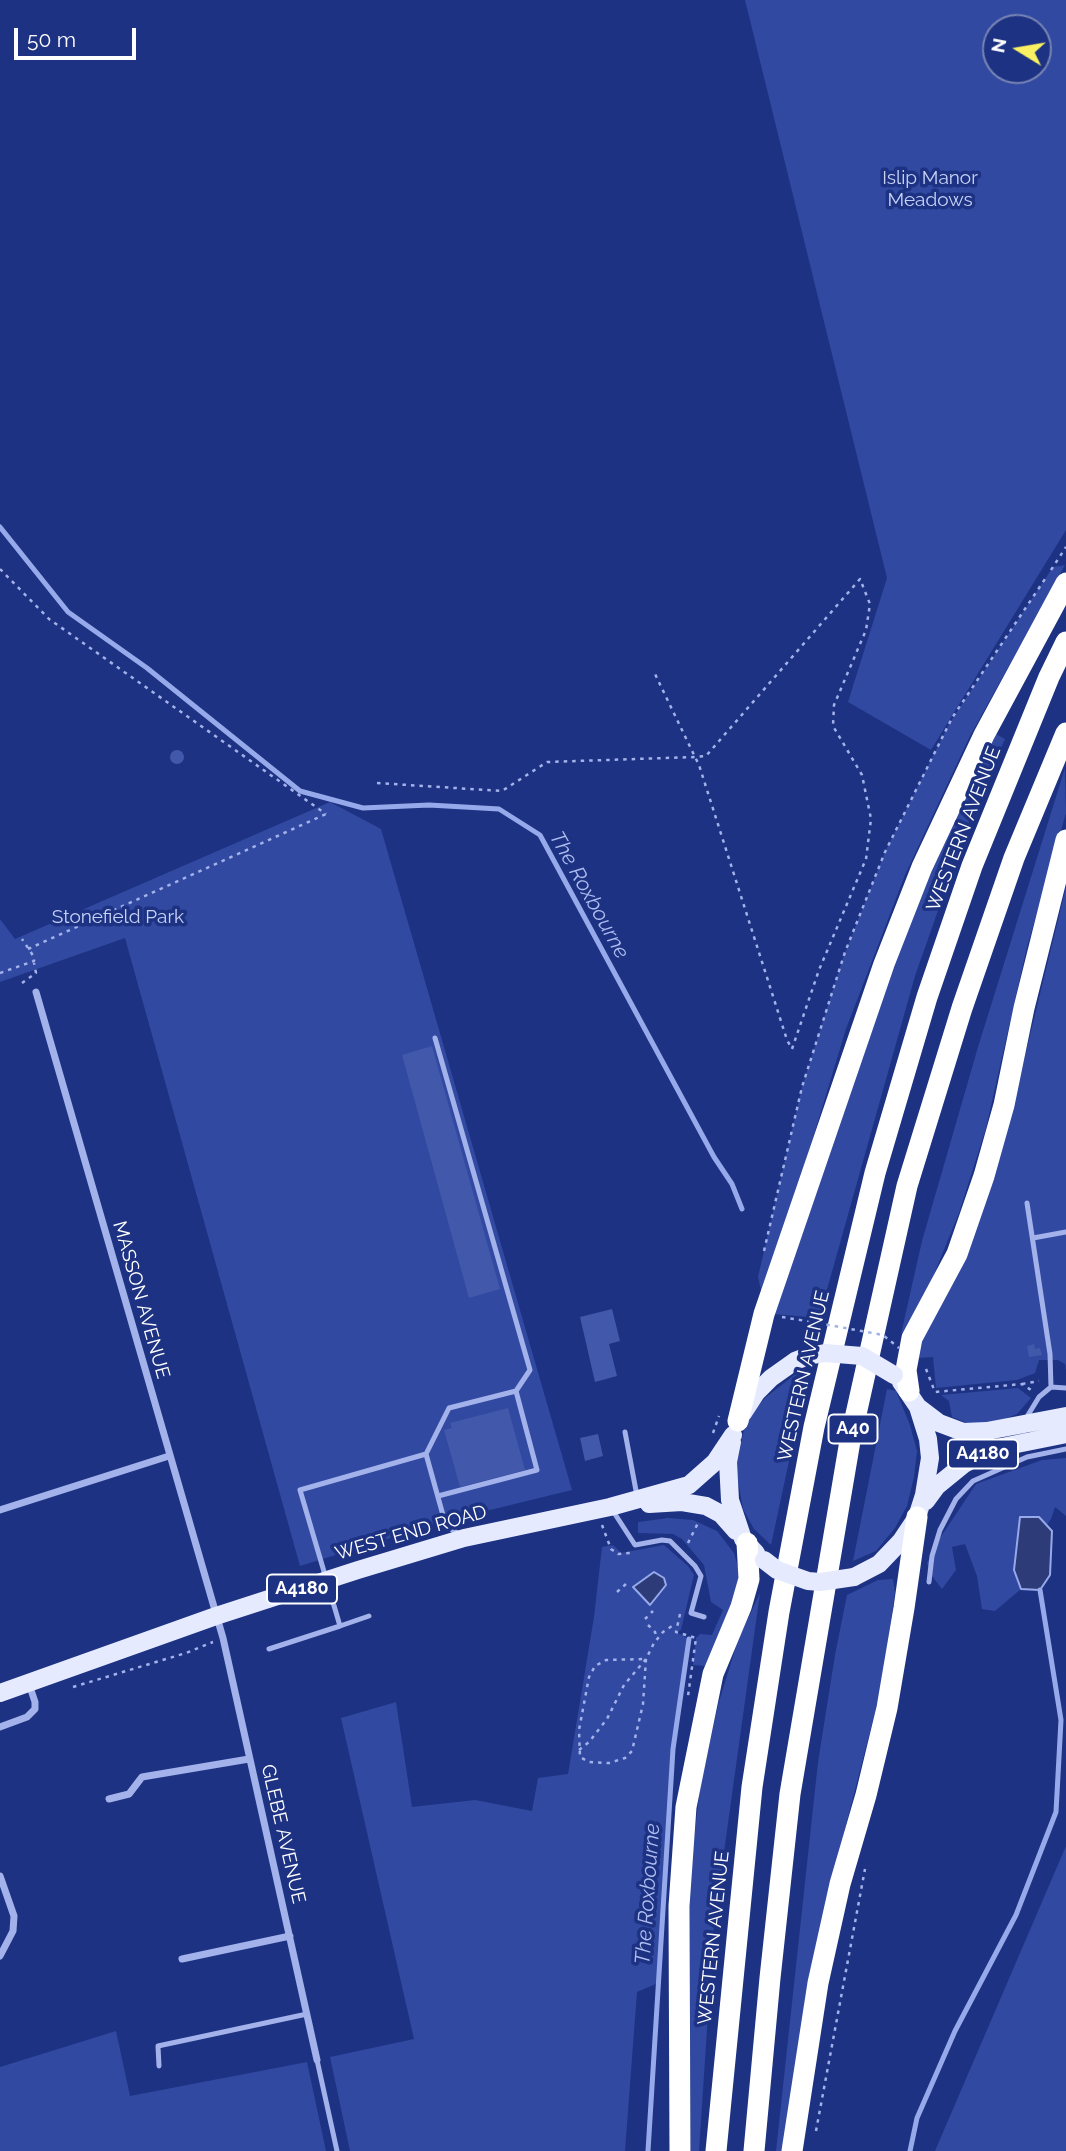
<!DOCTYPE html>
<style>
body{margin:0}
#map{position:relative;width:1066px;height:2151px;overflow:hidden;background:#1d3282;font-family:Raleway,sans-serif}
canvas{display:block}
.north{position:absolute;left:982px;top:14px;width:70px;height:70px;box-sizing:border-box;background:#1d3282;border:2px solid #7784b4;border-radius:50%;rotate:281deg;font-size:19px;font-weight:700;line-height:28px;text-align:center;color:#fff}
.north::after{content:'';display:block;margin:auto;width:24px;height:32px;background:#f9f162;clip-path:polygon(50% 0,100% 100%,50% 72%,0 100%)}
.scale{position:absolute;left:14px;top:28px;width:122px;height:32px;box-sizing:border-box;border:4px solid #fff;border-top:0;padding-left:9px;font-size:21px;line-height:24px;white-space:nowrap;color:#fff;-webkit-text-stroke:5px #1d3282;paint-order:stroke}
</style>
<div id="map">
<canvas width="1066" height="2151"></canvas>
<div class="north">N</div>
<div class="scale">50 m</div>
</div>
<script>
const context = document.querySelector('canvas').getContext('2d');
context.lineJoin = 'round';
function fillPath(path, color) {
  context.fillStyle = color;
  context.fill(path, 'evenodd');
}
function toPath(rows) {
  const path = new Path2D();
  for (const r of rows) {
    if (r.length === 3) {
      path.moveTo(r[0] + r[2], r[1]);
      path.arc(r[0], r[1], r[2], 0, 2 * Math.PI);
      continue;
    }
    path.moveTo(r[0], r[1]);
    for (let i = 2; i < r.length; i += 2) path.lineTo(r[i], r[i + 1]);
  }
  return path;
}
function stroke(path, color, width, dash) {
  context.strokeStyle = color;
  context.lineWidth = width;
  context.lineCap = dash ? 'butt' : 'round';
  context.setLineDash(dash || []);
  context.stroke(path);
}
function write(font, color, halo, rows, align = 'center') {
  context.font = font + ' Raleway,sans-serif';
  context.lineWidth = 7;
  context.setLineDash([]);
  context.textBaseline = 'middle';
  context.strokeStyle = halo;
  context.fillStyle = color;
  for (const [text, x, y, turn = 0] of rows) {
    context.save();
    context.translate(x, y);
    context.rotate((+turn || 0) * Math.PI / 180);
    context.textAlign = isNaN(turn) ? turn : align;
    if (halo) context.strokeText(text, 0, 0);
    context.fillText(text, 0, 0);
    context.restore();
  }
}
const green = toPath([
 [745,0,1066,0,1066,530,931,750,848,702,887,578],
 [996,28,1038,28,1038,70,996,70],
 [1065,565,970,736,905,875,846,1029,802,1174,762,1295,758,1277,802,1087,843,958,885,852,949,724,1053,567],
 [996,734,1005,739,973,811,915,976,819,1318,773,1314,884,985,935,862],
 [1065,768,1066,813,1027,947,986,1128,959,1213,930,1284,909,1325,901,1334,922,1241,978,1047],
 [330,802,381,829,572,1490,445,1521,300,1566,125,938,0,982,0,919,15,939],
 [1066,887,1066,1370,1065,1364,1058,1360,1039,1360,1035,1373,1017,1380,936,1388,933,1357,918,1358,921,1337,1013,1105],
 [798,1372,808,1373,771,1545,754,1529,743,1509,736,1468,746,1420,765,1398],
 [1018,1388,1031,1398,1017,1414,1002,1420,972,1425,952,1417,949,1401,941,1395],
 [887,1389,896,1391,910,1425,917,1451,914,1477,907,1506,895,1528,876,1551,853,1561],
 [1066,1458,1066,1516,1055,1507,1051,1519,1047,1525,1039,1517,1014,1570,1021,1589,995,1611,982,1609,977,1576,965,1544,952,1547,956,1570,942,1589,932,1576,927,1563,940,1538,976,1484,1042,1460],
 [668,1518,693,1520,717,1531,734,1553,738,1567,739,1578,732,1607,705,1666,693,1665,696,1638,700,1634,712,1635,723,1610,711,1602,704,1565,682,1539,673,1534,638,1533,638,1522],
 [613,1545,621,1553,664,1545,688,1566,694,1575,681,1630,676,1632,689,1639,673,1749,658,1983,637,1992,625,2151,350,2151,330,2057,414,2039,341,1718,396,1702,412,1807,475,1800,532,1811,538,1778,568,1774,594,1617,602,1547],
 [893,1579,895,1592,881,1689,828,1895,785,2151,776,2151,818,1762,835,1655,847,1595,878,1580],
 [760,1593,714,1924,699,2151,691,2151,689,1882,700,1788,718,1705,738,1640],
 [1066,1846,1066,2151,935,2151],
 [116,2031,130,2096,307,2062,326,2151,0,2151,0,2067]
]);
const water = toPath([
 [1020,1517,1039,1517,1052,1531,1050,1575,1040,1590,1021,1589,1014,1570,1020,1517],
 [654,1572,664,1578,666,1585,650,1605,633,1587,654,1572]
]);
const stream = toPath([
 [0,527,68,612,147,668,300,791,363,808,429,805,499,809,540,835,714,1157,732,1184,742,1209],
 [648,2151,673,1749,689,1639],
 [910,2151,917,2118,955,2031,1016,1915,1056,1812,1061,1720,1040,1590]
]);
const building = toPath([
 [177,757,7],
 [432,1046,500,1289,469,1298,402,1055],
 [612,1309,620,1341,609,1344,617,1376,595,1382,580,1317],
 [1034,1344,1035,1349,1040,1348,1042,1355,1029,1357,1027,1346],
 [508,1408,525,1470,460,1487,444,1430,452,1428,450,1423],
 [598,1434,603,1456,585,1461,580,1438]
]);
const path = toPath([
 [0,569,49,619,326,814],
 [1051,570,1066,547],
 [377,783,502,791,547,762,695,757,706,756,860,579,870,604,866,630,834,705,833,726,862,775,871,819,866,859,819,970,792,1049,787,1040,699,765,695,757,655,674],
 [28,949,326,814],
 [0,973,34,961,34,957,22,939],
 [22,983,36,973,34,963],
 [764,1251,802,1087,845,952,885,852,952,718,1045,579],
 [782,1317,818,1323],
 [926,1369,935,1392,1022,1384,1031,1390],
 [1022,1384,1039,1381],
 [713,1433,719,1416],
 [602,1525,611,1549,618,1554,630,1553],
 [688,1543,699,1521],
 [617,1592,627,1583],
 [680,1614,676,1632,696,1638,688,1696],
 [645,1619,653,1611],
 [648,1625,655,1632,657,1639],
 [646,1659,643,1704,632,1751,625,1758,609,1763,589,1762,580,1757,579,1730,589,1677,595,1666,606,1660,646,1659],
 [73,1687,186,1653,213,1642],
 [579,1750,589,1742,607,1719,624,1685,646,1659,654,1643,663,1632,672,1626,676,1626],
 [816,2131,865,1869]
]);
const lane = toPath([
 [435,1038,530,1370,516,1391],
 [1027,1203,1050,1354,1051,1387],
 [1033,1238,1066,1232],
 [1025,1420,1039,1397,1051,1387,1066,1388],
 [625,1432,637,1496],
 [426,1454,449,1408,516,1391,537,1470,438,1496],
 [613,1511,635,1545,662,1540,670,1541,695,1566,701,1576,691,1613,704,1617],
 [929,1582,932,1556,940,1530,956,1499,973,1481,1027,1457,1066,1449],
 [340,1626,369,1616],
 [269,1649,340,1626,300,1490,426,1454,446,1526,459,1534],
 [317,2060,337,2151],
 [159,2066,158,2046,307,2014]
]);
const street = toPath([
 [36,992,223,1638,317,2060],
 [0,1510,169,1456],
 [0,1727,27,1717,35,1709,35,1702,29,1684],
 [109,1799,129,1794,142,1777,249,1759],
 [0,1876,14,1916,13,1931,0,1956],
 [182,1959,290,1936]
]);
const primary = toPath([
 [918,1407,939,1423,963,1432,987,1431,1066,1416],
 [743,1413,756,1393,771,1378,795,1361,808,1356],
 [732,1442,728,1462,730,1500,743,1539,756,1553],
 [926,1501,937,1486,964,1464,992,1449,1066,1434],
 [649,1504,682,1502,706,1506,721,1514,736,1531],
 [854,1577,879,1564,901,1541,917,1517,924,1495,930,1458,928,1439,918,1407,901,1382],
 [0,1693,216,1616,358,1570,464,1538,610,1507,689,1485,715,1462,733,1435]
]);
const highway = toPath([
 [909,1391,906,1370,912,1338,957,1254,984,1176,1004,1105,1024,1008,1066,840],
 [738,1421,764,1314,884,964,922,867,984,735,1066,583],
 [680,2151,679,1906,686,1807,713,1674,741,1607,749,1579,747,1543],
 [716,2151,752,1787,779,1612,814,1427,875,1173,927,997,972,866,1049,677,1066,642],
 [754,2151,770,1978,790,1794,850,1441,907,1186,962,1008,1014,858,1066,733],
 [792,2151,818,1983,840,1884,866,1795,887,1708,904,1608,917,1517]
]);
const pathBridge = toPath([
 [818,1323,883,1335,899,1348]
]);
const primaryBridge = toPath([
 [808,1356,825,1353,862,1356,894,1375],
 [764,1560,777,1570,808,1581,820,1582,854,1577]
]);
const shields = [
 [853,1429,49],
 [983,1454,70],
 [302,1589,70]
];
const shieldNames = [
 ["A40",853,1429],
 ["A4180",983,1454],
 ["A4180",302,1589]
];
const parkNames = [
 ["Islip Manor",930,178],
 ["Meadows",930,200],
 ["Stonefield Park",118,917]
];
const streetNames = [
 ["WESTERN AVENUE",964,829,-69],
 ["MASSON AVENUE",141,1300,74],
 ["WESTERN AVENUE",804,1376,-77],
 ["WEST END ROAD",411,1533,-16],
 ["GLEBE AVENUE",283,1834,77],
 ["WESTERN AVENUE",714,1938,-84]
];
const waterNames = [
 ["The Roxbourne",589,895,61],
 ["The Roxbourne",648,1894,-86]
];
fillPath(green, '#3149a1');
fillPath(water, '#2d3c78');
stroke(water, '#96aaeb', 2);
stroke(stream, '#96aaeb', 5);
fillPath(building, '#4258aa');
stroke(path, '#a3b2ea', 2.5, [3.5, 5]);
stroke(lane, '#a3b2ea', 5);
stroke(street, '#a3b2ea', 7);
stroke(primary, '#e6eafe', 18);
stroke(highway, '#fff', 21);
stroke(pathBridge, '#a3b2ea', 2.5, [3.5, 5]);
stroke(primaryBridge, '#e6eafe', 18);
for (const [x, y, w] of shields) {
  const box = new Path2D();
  box.roundRect(x - w / 2, y - 14.5, w, 29, 5);
  context.fillStyle = '#1d3282';
  context.fill(box);
  stroke(box, '#fff', 2);
}
write('bold 18px', '#fff', null, shieldNames);
write('19px', '#c7d2f7', '#1d3282', parkNames);
write('19px', '#fff', '#1d3282', streetNames);
write('italic 21px', '#aebdf1', '#1d3282', waterNames);
</script>
